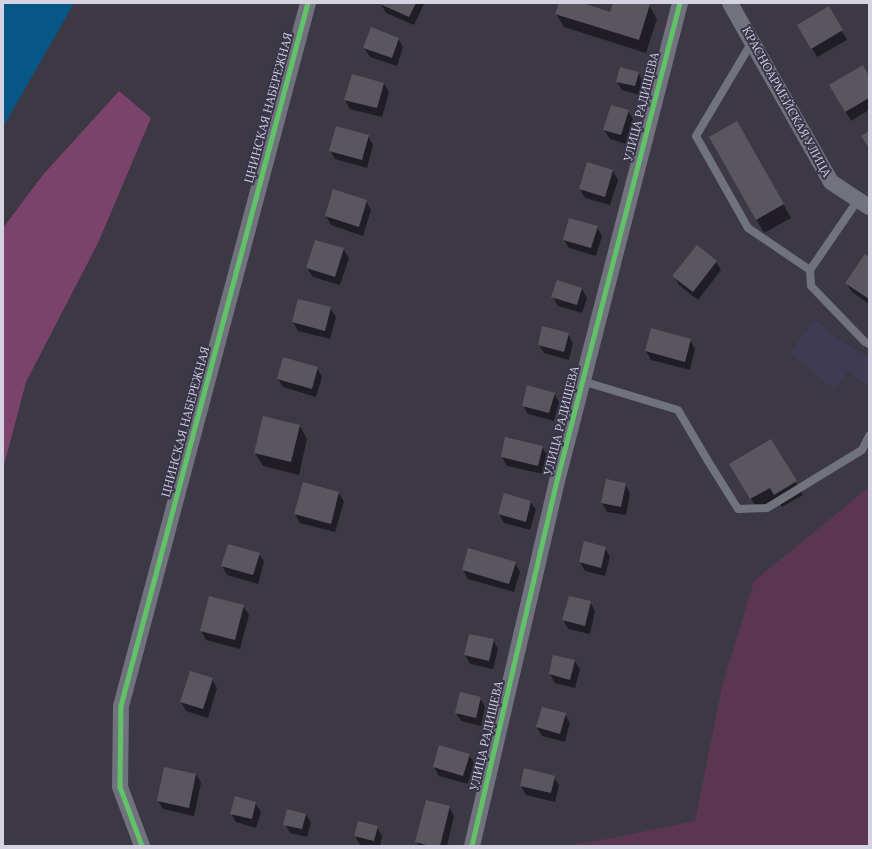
<!DOCTYPE html>
<meta charset="utf-8">
<style>
body{margin:0}
#map{position:relative;width:872px;height:849px;overflow:hidden;background:#3c3945;font-family:Lora,serif}
canvas{display:block}
.frame{position:absolute;inset:0;border:4px solid #d5d3e1;pointer-events:none}
</style>
<div id="map">
<canvas width="872" height="849"></canvas>
<div class="frame"></div>
</div>
<script>
const context = document.querySelector('canvas').getContext('2d');
context.lineJoin = 'round';
function fillPath(path, color) {
  context.fillStyle = color;
  context.fill(path, 'evenodd');
}
function toPath(rows) {
  const path = new Path2D();
  for (const r of rows) {
    path.moveTo(r[0], r[1]);
    for (let i = 2; i < r.length; i += 2) path.lineTo(r[i], r[i + 1]);
  }
  return path;
}
function stroke(path, color, width, dash) {
  context.strokeStyle = color;
  context.lineWidth = width;
  context.lineCap = dash ? 'butt' : 'round';
  context.setLineDash(dash || []);
  context.stroke(path);
}
function write(font, color, halo, rows, align = 'center') {
  context.font = font + ' Lora,serif';
  context.lineWidth = 4;
  context.setLineDash([]);
  context.textBaseline = 'middle';
  context.strokeStyle = halo;
  context.fillStyle = color;
  for (const [text, x, y, turn = 0] of rows) {
    context.save();
    context.translate(x, y);
    context.rotate((+turn || 0) * Math.PI / 180);
    context.textAlign = isNaN(turn) ? turn : align;
    if (halo) context.strokeText(text, 0, 0);
    context.fillText(text, 0, 0);
    context.restore();
  }
}
const built = toPath([
 [815,320,842,342,869,358,869,387,848,371,835,390,789,353]
]);
const green = toPath([
 [869,487,869,846,577,846,575,844,602,840,695,821,722,686,754,581]
]);
const forest = toPath([
 [119,91,151,118,98,243,26,382,3,469,3,228,42,176]
]);
const water = toPath([
 [3,3,74,3,3,127]
]);
const shadow = toPath([
 [382,3,424,3,424,4,414,25,386,13,381,4],
 [560,3,580,3,611,13,614,3,642,3,649,5,657,19,646,53,564,27,556,14],
 [828,7,847,40,817,57,798,25],
 [398,38,403,47,397,66,370,57,364,48],
 [638,73,643,81,640,95,622,90,617,82],
 [869,78,869,110,851,121,830,86],
 [384,84,389,92,382,117,350,109,345,100],
 [628,111,633,119,626,144,610,139,604,130],
 [737,122,791,218,764,233,710,138],
 [368,136,373,145,367,168,335,159,330,150],
 [613,171,618,180,610,205,585,198,580,189],
 [334,190,366,201,371,210,363,236,331,225,326,216],
 [597,227,602,236,596,256,569,248,564,240],
 [343,249,349,258,340,285,313,277,307,268],
 [869,258,869,304,852,292,846,283],
 [716,262,721,270,698,300,679,285,674,276],
 [582,289,587,298,582,313,558,306,553,297],
 [330,308,336,317,330,339,298,331,293,322],
 [652,329,690,340,695,349,690,370,651,360,646,351],
 [568,334,573,343,569,360,544,353,539,345],
 [317,368,322,377,316,397,283,387,278,379],
 [554,393,559,402,554,421,528,414,523,405],
 [300,426,307,439,299,475,263,466,255,453],
 [771,440,803,495,782,507,778,500,759,512,731,464],
 [542,447,548,456,543,474,507,466,502,457],
 [625,484,630,493,626,515,607,512,602,503],
 [339,493,344,502,335,532,300,523,295,514],
 [504,495,531,502,536,510,530,530,504,523,499,514],
 [605,548,610,557,605,576,585,571,580,562],
 [259,554,264,562,258,584,227,575,222,566],
 [515,563,520,572,514,592,468,579,463,570],
 [590,602,595,611,590,634,568,629,563,620],
 [243,606,249,615,240,649,206,640,201,631],
 [493,640,498,649,493,669,470,664,465,655],
 [575,661,580,670,575,688,555,683,550,674],
 [212,679,217,688,208,718,186,711,181,702],
 [480,698,485,707,481,726,461,721,456,713],
 [565,714,570,723,565,742,542,736,537,727],
 [469,755,474,763,468,784,439,776,434,767],
 [196,774,201,783,194,816,163,809,158,801],
 [554,777,559,785,555,802,526,795,521,786],
 [255,803,261,812,256,828,236,822,231,813],
 [449,807,454,816,447,846,419,846,417,842],
 [306,814,311,823,307,837,290,833,285,824],
 [377,827,382,836,380,846,364,846,360,845,355,836]
]);
const building = toPath([
 [380,3,416,3,409,17,380,4],
 [559,3,583,3,610,12,613,3,645,3,650,4,639,40,555,14],
 [829,6,843,30,811,49,797,25],
 [371,27,399,38,392,58,363,48],
 [863,65,869,76,869,98,845,112,829,85],
 [620,67,639,72,635,86,616,82],
 [352,74,384,83,377,108,344,100],
 [611,105,629,110,621,135,603,130],
 [737,121,784,204,756,220,709,137],
 [336,126,369,135,362,160,329,151],
 [869,131,869,148,861,136],
 [587,162,613,170,605,197,579,189],
 [333,189,367,200,359,227,325,216],
 [569,218,598,226,591,248,563,240],
 [315,240,344,248,335,277,306,268],
 [697,245,717,261,693,292,672,276],
 [865,254,869,257,869,299,845,283],
 [557,280,582,288,577,305,551,297],
 [298,299,331,307,325,331,292,322],
 [542,326,569,333,564,352,538,345],
 [651,328,691,339,685,362,645,351],
 [283,357,318,367,312,389,277,379],
 [527,385,555,393,549,413,522,406],
 [263,416,300,425,291,462,254,453],
 [505,437,543,446,538,466,501,457],
 [771,439,797,481,774,495,770,488,750,499,729,464],
 [606,479,626,483,621,507,601,503],
 [303,482,339,492,331,524,294,514],
 [504,493,531,501,526,522,498,514],
 [584,541,606,547,601,568,579,562],
 [228,544,260,553,253,575,221,566],
 [468,548,516,562,509,584,462,570],
 [209,596,244,605,235,640,200,631],
 [569,596,591,601,585,626,562,620],
 [469,634,494,639,489,661,464,655],
 [553,655,575,660,570,680,549,674],
 [190,671,213,678,203,709,180,702],
 [460,692,481,697,476,718,455,713],
 [542,707,566,713,560,734,536,727],
 [439,745,470,754,463,776,433,767],
 [164,767,196,774,189,808,157,801],
 [524,768,555,776,551,793,520,786],
 [235,796,256,802,252,819,230,814],
 [426,800,450,806,440,846,430,846,415,842],
 [287,809,306,814,302,829,283,825],
 [358,821,378,826,374,841,354,836]
]);
const lane = toPath([
 [752,42,696,136,748,228,810,270],
 [858,200,810,270,811,286,865,342,869,344],
 [582,381,678,410,708,461,738,509,767,508,862,450,869,436]
]);
const street = toPath([
 [730,3,831,182,869,207],
 [142,846,120,787,121,706,308,3],
 [472,846,557,481,680,3]
]);
const cycleway = toPath([
 [142,846,120,787,121,706,308,3],
 [472,846,557,481,680,3]
]);
const streetNames = [
 ["КРАСНОАРМЕЙСКАЯ УЛИЦА",786,102,61],
 ["УЛИЦА РАДИЩЕВА",642,107,-76],
 ["ЦНИНСКАЯ НАБЕРЕЖНАЯ",269,108,-75],
 ["УЛИЦА РАДИЩЕВА",562,421,-76],
 ["ЦНИНСКАЯ НАБЕРЕЖНАЯ",186,422,-75],
 ["УЛИЦА РАДИЩЕВА",487,736,-77]
];
fillPath(built, '#3f3b55');
fillPath(green, '#5a3650');
fillPath(forest, '#7b426b');
fillPath(water, '#065785');
fillPath(shadow, '#0007');
fillPath(building, '#5a565f');
stroke(lane, '#70737d', 8);
stroke(street, '#70737d', 16);
stroke(cycleway, '#61c268', 5);
write('12px', '#d5d3e1', '#38344a', streetNames);
</script>
